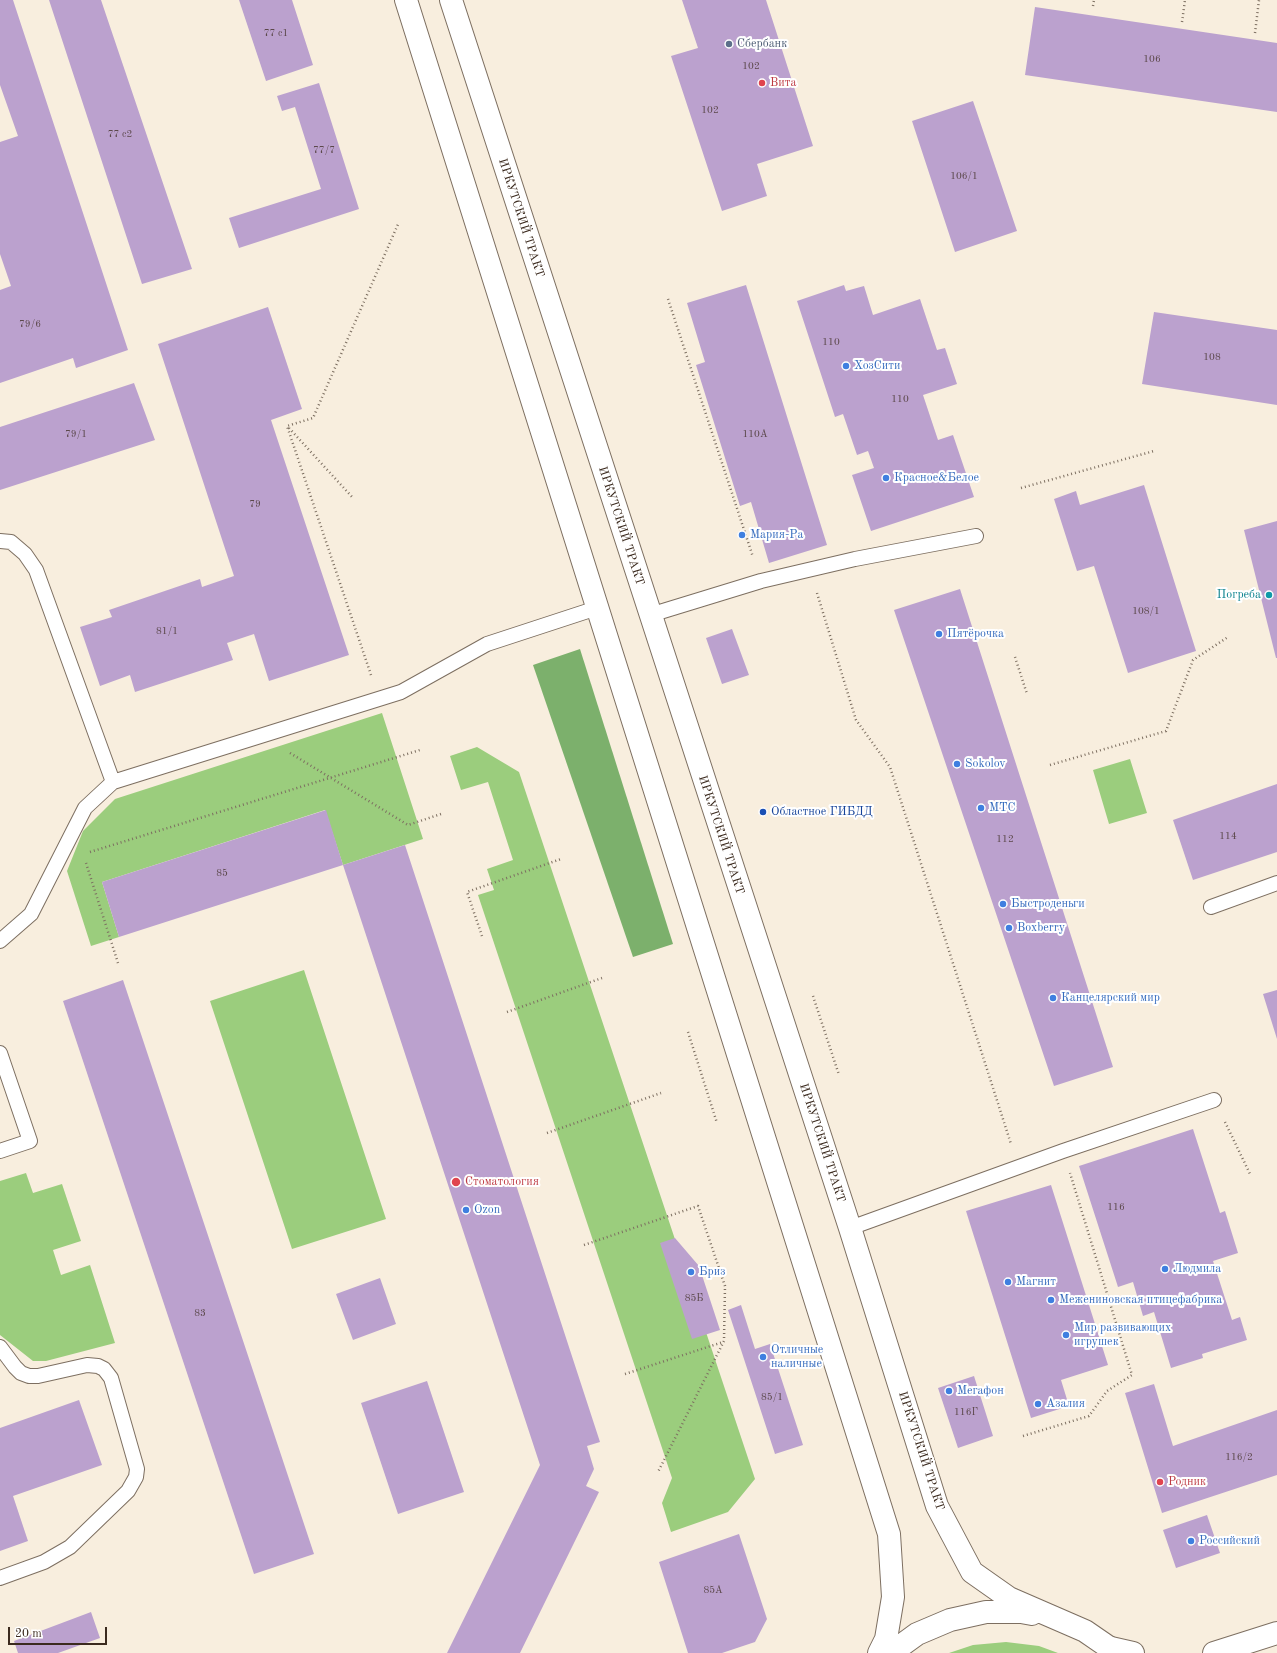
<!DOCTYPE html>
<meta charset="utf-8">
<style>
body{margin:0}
#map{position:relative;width:1277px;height:1653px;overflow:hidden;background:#f8eede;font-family:"Old Standard TT",serif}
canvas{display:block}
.scale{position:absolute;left:8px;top:1627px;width:99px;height:18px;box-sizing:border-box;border:2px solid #3b2a1e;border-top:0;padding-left:5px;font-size:12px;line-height:14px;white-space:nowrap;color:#3b2a1e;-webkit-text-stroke:3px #fff;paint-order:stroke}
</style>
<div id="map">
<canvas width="1277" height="1653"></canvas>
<div class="scale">20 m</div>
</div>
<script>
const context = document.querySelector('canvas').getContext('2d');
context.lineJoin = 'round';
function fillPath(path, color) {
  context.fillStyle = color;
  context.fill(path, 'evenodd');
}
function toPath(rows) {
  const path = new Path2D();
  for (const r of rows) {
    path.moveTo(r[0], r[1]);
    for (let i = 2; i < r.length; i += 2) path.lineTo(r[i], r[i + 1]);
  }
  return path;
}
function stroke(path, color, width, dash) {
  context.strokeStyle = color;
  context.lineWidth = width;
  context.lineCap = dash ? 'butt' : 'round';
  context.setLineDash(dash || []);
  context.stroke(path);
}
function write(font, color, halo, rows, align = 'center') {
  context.font = font + ' "Old Standard TT",serif';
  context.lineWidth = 4;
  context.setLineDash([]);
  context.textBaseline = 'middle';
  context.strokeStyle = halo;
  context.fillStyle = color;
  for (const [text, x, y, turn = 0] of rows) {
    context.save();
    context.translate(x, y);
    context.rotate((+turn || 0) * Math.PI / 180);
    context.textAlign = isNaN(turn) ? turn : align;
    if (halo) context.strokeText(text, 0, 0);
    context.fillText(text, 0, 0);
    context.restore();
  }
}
const green = toPath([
 [382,713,423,839,343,865,325,810,102,882,119,937,91,946,67,871,83,831,115,799],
 [477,747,519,772,755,1479,728,1512,671,1532,662,1503,672,1478,478,895,494,890,487,869,513,860,488,782,461,790,450,756],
 [1130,759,1147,813,1109,824,1093,770],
 [304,970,386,1219,292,1249,210,1001],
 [26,1173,33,1193,62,1184,81,1241,53,1250,61,1275,90,1265,115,1343,46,1361,33,1361,0,1335,0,1181],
 [1006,1642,1039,1646,1058,1653,949,1653,973,1645]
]);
const forest = toPath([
 [580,649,673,944,633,957,533,665]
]);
const building = toPath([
 [0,0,13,0,128,350,76,368,73,358,0,383,0,290,11,286,0,254,0,142,18,136,0,85],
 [49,0,101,0,192,269,142,284],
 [239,0,292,0,313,65,266,81],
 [682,0,766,0,813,146,757,164,767,196,722,211,671,56,698,48],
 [1035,7,1277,43,1277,112,1025,75],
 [319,83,359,209,239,248,229,218,321,189,295,107,282,111,277,96],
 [973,101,1017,231,955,252,912,121],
 [746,285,827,545,769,563,751,502,740,506,696,365,705,362,687,303],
 [844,285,846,291,864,286,873,315,920,299,937,350,945,348,957,384,923,395,938,440,953,435,974,497,871,531,852,475,874,468,868,451,857,455,843,414,835,417,797,301],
 [268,307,302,409,271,420,349,655,269,681,254,634,227,643,233,660,135,692,130,675,100,686,80,627,112,617,109,610,200,579,202,587,234,576,158,344],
 [1154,312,1277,330,1277,405,1142,384],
 [134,383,155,440,0,490,0,427],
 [1144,485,1196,651,1128,673,1094,566,1077,571,1054,499,1076,491,1080,505],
 [1277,521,1277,658,1276,658,1244,530],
 [960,589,1113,1067,1054,1086,894,610],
 [732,629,749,675,722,684,706,638],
 [1277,784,1277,852,1193,880,1173,820],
 [326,810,343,865,119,937,102,882],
 [405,845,600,1442,587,1446,594,1469,586,1486,599,1492,520,1653,447,1653,540,1465,343,865],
 [123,980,314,1554,254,1574,63,1001],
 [1277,990,1277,1039,1263,994],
 [1193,1129,1220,1213,1225,1211,1238,1253,1213,1261,1232,1320,1240,1317,1247,1340,1202,1354,1203,1358,1171,1368,1154,1312,1143,1316,1133,1282,1118,1287,1079,1166],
 [1051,1185,1108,1365,1061,1380,1069,1406,1031,1418,966,1211],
 [675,1238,699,1266,720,1330,692,1339,660,1243],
 [380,1278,396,1324,353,1340,336,1294],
 [741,1305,755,1349,770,1344,803,1445,775,1454,728,1310],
 [974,1376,993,1436,958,1448,938,1388],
 [427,1381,464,1492,398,1514,361,1403],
 [1154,1384,1173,1446,1277,1410,1277,1475,1162,1513,1125,1393],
 [79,1400,102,1465,13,1496,28,1541,0,1551,0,1428],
 [1207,1515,1220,1553,1176,1568,1163,1530],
 [739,1534,767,1619,755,1642,722,1653,688,1653,659,1562],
 [91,1612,100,1638,58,1653,18,1653,14,1641]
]);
const path = toPath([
 [1093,6,1094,0],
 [1182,22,1185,0],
 [1255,33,1259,0],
 [668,299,753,557],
 [289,428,353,498],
 [1021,488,1154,451],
 [817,593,856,720,890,767,1011,1144],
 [1015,657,1027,694],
 [371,675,287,426,313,418,399,222],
 [290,753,408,825,441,814],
 [1050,765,1166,731,1193,660,1228,637],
 [90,852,420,750],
 [86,863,118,963],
 [482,936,467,892,561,859],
 [813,996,839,1075],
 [507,1012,602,978],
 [688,1032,717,1123],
 [1225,1122,1251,1176],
 [547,1133,661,1093],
 [584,1245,698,1206,725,1286,724,1341,658,1472],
 [625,1374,723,1342],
 [1023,1436,1089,1416,1107,1391,1132,1375,1070,1173]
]);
const lane = toPath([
 [0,541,11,542,25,554,36,570,113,782],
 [650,615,761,581,855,559,976,536],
 [1211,907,1277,883],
 [0,941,31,914,85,808,113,782,401,692,487,644,597,608],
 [0,1053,30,1141,0,1151],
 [850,1228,1063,1151,1214,1100],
 [0,1347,15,1367,21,1373,29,1376,38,1376,87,1365,98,1366,104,1369,111,1378,137,1469,136,1477,128,1491,70,1547,44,1562,0,1578]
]);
const secondary = toPath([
 [1111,1648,1133,1653],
 [1214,1653,1277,1633]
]);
const primary = toPath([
 [406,0,889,1534,893,1597,886,1639,879,1653],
 [451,0,850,1228,937,1506,972,1572,1009,1598,1085,1631,1117,1653],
 [891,1653,917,1634,950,1620,986,1612,1021,1612,1032,1614]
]);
const markers = [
 [729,44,4,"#5c6f8a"],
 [762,83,4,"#e0444e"],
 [846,366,4,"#3f7fe0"],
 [886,478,4,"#3f7fe0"],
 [742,535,4,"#3f7fe0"],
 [1269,595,4,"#0f9aa8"],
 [939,634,4,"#3f7fe0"],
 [957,764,4,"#3f7fe0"],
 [981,808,4,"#3f7fe0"],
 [763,812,4,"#1a4fb4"],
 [1003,904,4,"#3f7fe0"],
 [1009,928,4,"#3f7fe0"],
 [1053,998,4,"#3f7fe0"],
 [456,1182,5,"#e0444e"],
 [466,1210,4,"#3f7fe0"],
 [1165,1269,4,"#3f7fe0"],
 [691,1272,4,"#3f7fe0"],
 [1008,1282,4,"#3f7fe0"],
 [1051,1300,4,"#3f7fe0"],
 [1066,1335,4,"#3f7fe0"],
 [763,1357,4,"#3f7fe0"],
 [949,1391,4,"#3f7fe0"],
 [1038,1404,4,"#3f7fe0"],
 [1160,1482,4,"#e0444e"],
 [1191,1541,4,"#3f7fe0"]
];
const numberNames = [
 ["77 с1",276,33],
 ["106",1152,59],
 ["102",751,66],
 ["102",710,110],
 ["77 с2",120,134],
 ["77/7",324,150],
 ["106/1",964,176],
 ["79/6",30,324],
 ["110",831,342],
 ["108",1212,357],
 ["110",900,399],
 ["79/1",76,434],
 ["110А",755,434],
 ["79",255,504],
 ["108/1",1146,611],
 ["81/1",167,631],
 ["114",1228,836],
 ["112",1005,839],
 ["85",222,873],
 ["116",1116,1207],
 ["85Б",694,1298],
 ["83",200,1313],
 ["85/1",772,1397],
 ["116Г",966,1412],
 ["116/2",1239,1457],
 ["85А",713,1590]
];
const serviceNames = [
 ["Сбербанк",737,44]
];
const healthNames = [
 ["Вита",770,83],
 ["Стоматология",465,1182],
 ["Родник",1168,1482]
];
const streetNames = [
 ["ИРКУТСКИЙ ТРАКТ",521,218,72],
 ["ИРКУТСКИЙ ТРАКТ",621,526,72],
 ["ИРКУТСКИЙ ТРАКТ",721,835,72],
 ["ИРКУТСКИЙ ТРАКТ",822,1143,72],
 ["ИРКУТСКИЙ ТРАКТ",921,1451,72]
];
const shopNames = [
 ["ХозСити",854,366],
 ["Красное&Белое",894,478],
 ["Мария-Ра",750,535],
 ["Пятёрочка",947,634],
 ["Sokolov",965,764],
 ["МТС",989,808],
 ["Быстроденьги",1011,904],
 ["Boxberry",1017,928],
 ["Канцелярский мир",1061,998],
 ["Ozon",474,1210],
 ["Людмила",1173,1269],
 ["Бриз",699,1272],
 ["Магнит",1016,1282],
 ["Межениновская птицефабрика",1059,1300],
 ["Мир развивающих",1074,1328],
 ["игрушек",1074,1342],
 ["Отличные",771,1350],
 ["наличные",771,1364],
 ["Мегафон",957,1391],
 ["Азалия",1046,1404],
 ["Российский",1199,1541]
];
const cultureNames = [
 ["Погреба",1261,595]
];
const transitNames = [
 ["Областное ГИБДД",771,812]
];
fillPath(green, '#9bcd7d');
fillPath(forest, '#7cb06c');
fillPath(building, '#bba1ce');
stroke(lane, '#7d6f61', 16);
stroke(secondary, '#7d6f61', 24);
stroke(primary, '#7d6f61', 24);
stroke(path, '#7d6f61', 2.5, [1, 3]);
stroke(lane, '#fff', 14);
stroke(secondary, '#fff', 22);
stroke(primary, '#fff', 22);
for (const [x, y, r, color] of markers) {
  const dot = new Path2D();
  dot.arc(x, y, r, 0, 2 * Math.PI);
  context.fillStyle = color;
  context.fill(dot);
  stroke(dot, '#fff', 1.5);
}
write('10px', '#5b484a', null, numberNames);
write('12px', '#4e5e75', '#fff', serviceNames, 'left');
write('12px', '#be3a42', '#fff', healthNames, 'left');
write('12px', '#3b2a1e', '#fff', streetNames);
write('12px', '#366cbe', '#fff', shopNames, 'left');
write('12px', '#0d838f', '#fff', cultureNames, 'right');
write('12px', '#164399', '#fff', transitNames, 'left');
</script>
